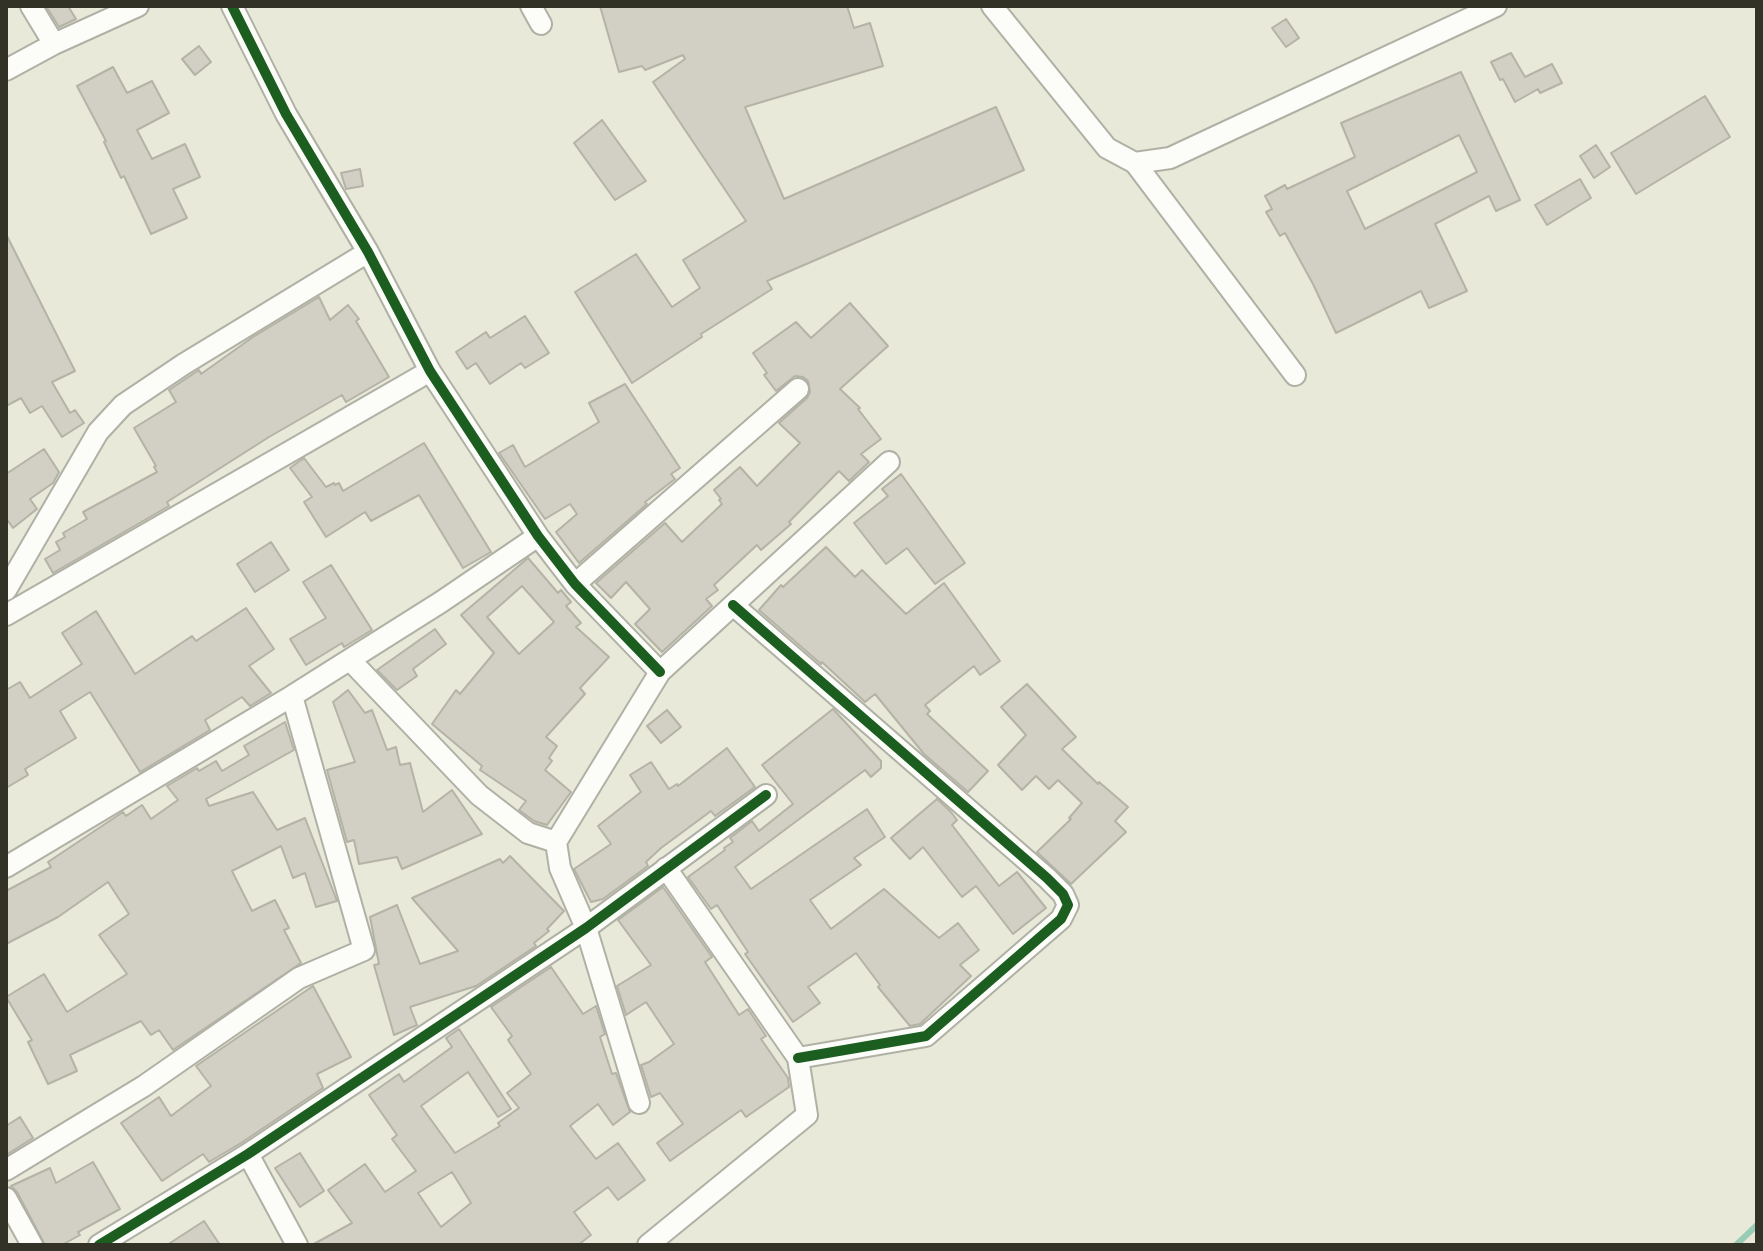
<!DOCTYPE html>
<style>
body{margin:0}
#map{position:relative;width:1763px;height:1251px;overflow:hidden;background:#e8e9d9;font-family:"Noto Sans",sans-serif}
canvas{display:block}
.frame{position:absolute;inset:0;border:8px solid #323227;pointer-events:none}
</style>
<div id="map">
<canvas width="1763" height="1251"></canvas>
<div class="frame"></div>
</div>
<script>
const context = document.querySelector('canvas').getContext('2d');
context.lineJoin = 'round';
function toPath(rows) {
  const path = new Path2D();
  for (const r of rows) {
    path.moveTo(r[0], r[1]);
    for (let i = 2; i < r.length; i += 2) path.lineTo(r[i], r[i + 1]);
  }
  return path;
}
function stroke(path, color, width, dash) {
  context.strokeStyle = color;
  context.lineWidth = width;
  context.lineCap = dash ? 'butt' : 'round';
  context.setLineDash(dash || []);
  context.stroke(path);
}
function fillPath(path, color) {
  context.fillStyle = color;
  context.fill(path, 'evenodd');
}
const stream = toPath([
 [1736,1245,1757,1225]
]);
const building = toPath([
 [46,6,68,6,76,19,59,27,46,6],
 [600,6,847,6,854,28,870,23,883,66,745,107,784,199,996,107,1024,170,767,281,772,289,701,334,702,337,632,383,575,292,636,254,672,307,700,288,683,260,746,221,653,82,685,59,683,55,645,70,642,66,619,72,600,6],
 [1286,19,1299,38,1286,47,1272,28,1286,19],
 [199,46,211,62,195,75,182,59,199,46],
 [1511,53,1525,77,1552,64,1562,83,1540,93,1538,89,1515,102,1503,79,1500,80,1491,62,1511,53],
 [113,67,127,93,152,81,169,113,137,130,152,159,185,144,200,177,173,189,187,218,151,234,124,176,121,178,104,142,106,141,77,86,113,67],
 [1461,72,1520,200,1496,211,1489,196,1435,224,1467,291,1429,308,1421,291,1336,333,1313,284,1285,233,1280,236,1266,212,1272,209,1265,196,1285,185,1287,189,1355,157,1341,123,1461,72],
 [1459,135,1477,172,1365,229,1347,191,1459,135],
 [1705,96,1730,137,1636,194,1611,153,1705,96],
 [602,120,646,181,615,200,574,143,602,120],
 [1596,145,1610,167,1594,178,1580,156,1596,145],
 [360,169,363,186,346,189,341,173,360,169],
 [1580,179,1591,198,1547,225,1535,205,1580,179],
 [6,234,75,371,52,382,70,413,75,410,84,423,62,437,42,406,30,413,21,398,6,406,6,234],
 [319,297,330,320,348,305,359,319,356,321,389,377,346,402,342,395,269,437,167,502,169,506,53,573,45,559,60,550,56,542,65,537,63,533,87,519,83,512,157,472,154,467,156,466,134,428,176,402,169,390,199,370,201,374,253,337,319,297],
 [850,303,888,346,840,389,860,408,858,409,881,439,861,454,869,462,849,481,839,471,789,522,791,524,761,550,757,545,714,585,718,590,706,599,712,606,662,652,635,624,650,609,626,582,611,598,596,583,665,523,682,542,722,504,719,500,721,499,714,490,740,467,757,486,800,443,779,423,807,398,810,392,808,381,803,377,795,376,776,391,764,375,767,373,753,353,796,322,811,338,850,303],
 [525,316,549,353,525,368,521,363,490,384,476,363,467,369,456,352,486,332,490,338,525,316],
 [625,384,680,468,671,474,675,479,645,502,647,504,579,563,556,532,577,514,570,504,545,519,499,453,513,445,525,467,599,422,589,403,625,384],
 [424,443,491,552,463,568,419,495,371,521,365,512,326,537,304,502,312,497,290,468,304,458,326,487,334,483,335,485,339,483,343,491,424,443],
 [44,449,59,472,53,483,30,499,37,509,13,528,6,518,6,474,44,449],
 [901,474,965,563,935,584,907,548,886,564,854,523,888,496,882,489,901,474],
 [271,542,289,570,255,592,237,564,271,542],
 [826,547,855,577,862,570,906,614,944,583,1000,661,980,675,974,666,925,705,930,711,927,714,988,771,968,792,924,754,875,694,865,702,822,662,821,664,759,610,781,585,783,587,826,547],
 [528,558,558,593,561,590,571,602,566,606,581,623,576,627,609,657,580,688,585,694,546,737,557,746,549,758,552,761,545,770,571,792,547,825,534,821,519,810,526,801,480,770,482,766,432,724,456,690,460,694,494,653,461,615,528,558],
 [522,586,554,622,519,654,487,617,522,586],
 [331,565,372,630,344,647,342,643,306,665,290,639,326,618,303,582,331,565],
 [246,608,274,649,249,666,271,693,250,706,242,697,205,720,210,730,140,772,90,692,60,711,76,738,25,769,28,775,6,788,6,690,20,682,30,698,82,664,62,633,96,611,135,674,192,636,196,641,246,608],
 [435,629,446,644,413,669,417,676,397,690,377,670,435,629],
 [1027,684,1076,737,1062,749,1098,784,1099,782,1128,807,1115,821,1126,832,1071,884,1037,852,1071,819,1069,818,1082,803,1058,780,1049,789,1036,776,1022,790,998,765,1026,735,1001,707,1027,684],
 [348,690,365,713,372,710,387,750,396,747,400,765,410,763,423,812,452,790,482,834,402,869,397,857,359,864,354,840,347,842,327,770,355,762,333,702,348,690],
 [833,709,881,761,881,768,871,777,865,770,735,867,751,889,867,809,885,837,854,858,861,865,810,900,831,929,884,889,939,938,958,923,979,950,960,965,971,976,920,1024,910,1026,878,987,880,985,856,953,808,987,820,1003,793,1022,745,954,748,952,717,905,711,909,688,877,725,850,724,848,733,842,730,838,752,821,759,831,793,804,762,765,833,709],
 [667,710,681,727,661,743,647,726,667,710],
 [285,722,294,750,206,799,209,806,253,792,277,830,305,818,337,901,316,907,305,873,293,878,281,846,232,871,252,911,275,900,289,928,284,930,301,963,173,1050,159,1030,151,1035,141,1021,70,1055,77,1071,48,1084,28,1042,32,1040,6,997,44,974,67,1012,127,974,99,935,129,914,108,882,58,917,6,944,6,891,51,867,48,862,123,812,126,816,142,805,151,819,178,800,167,786,197,768,199,771,216,761,222,771,249,755,244,746,285,722],
 [727,748,755,787,715,816,711,811,661,848,646,862,648,866,603,899,591,902,574,869,611,844,598,826,641,792,630,775,651,762,669,789,677,784,678,786,727,748],
 [937,799,950,811,957,820,952,825,999,886,1017,872,1046,908,1013,934,976,886,962,897,923,847,910,859,891,838,937,799],
 [510,856,564,911,547,929,549,931,534,943,536,946,476,986,410,1007,417,1025,394,1035,374,965,379,964,370,917,397,905,420,964,458,951,412,898,500,859,503,863,510,856],
 [663,887,712,957,705,962,739,1015,748,1009,766,1036,761,1039,788,1078,789,1087,746,1117,741,1110,670,1161,657,1143,683,1124,660,1093,651,1097,641,1065,649,1062,674,1044,646,1002,626,1015,617,986,651,965,618,920,663,887],
 [551,967,583,1014,596,1006,605,1034,600,1037,612,1074,616,1073,630,1112,613,1125,598,1104,570,1126,596,1159,618,1143,645,1180,618,1200,608,1187,574,1212,591,1235,578,1245,312,1245,352,1223,328,1190,365,1164,385,1192,416,1171,392,1139,397,1135,369,1095,399,1074,404,1082,452,1047,446,1038,459,1029,511,1109,498,1117,468,1072,421,1106,455,1153,500,1126,498,1123,519,1108,507,1093,531,1074,508,1040,512,1036,491,1007,551,967],
 [452,1172,471,1203,441,1227,418,1193,452,1172],
 [313,986,351,1057,317,1074,323,1088,241,1143,209,1162,203,1154,162,1181,121,1123,159,1097,171,1116,211,1086,196,1066,313,986],
 [20,1117,33,1138,6,1155,6,1126,20,1117],
 [300,1153,324,1191,300,1207,275,1168,300,1153],
 [93,1162,120,1209,78,1232,80,1235,62,1245,45,1245,17,1192,11,1186,50,1168,56,1183,93,1162],
 [204,1221,220,1245,167,1245,204,1221]
]);
const minor = toPath([
 [31,6,54,44],
 [232,6,286,114,368,252,430,371,538,536,575,584,660,672],
 [531,6,541,24],
 [992,6,1107,148,1135,163,1295,375],
 [6,70,54,44,138,6],
 [1135,163,1170,158,1496,6],
 [575,584,798,389],
 [6,590,98,432,123,405,184,364,368,252],
 [733,605,1047,878,1063,894,1068,905,1061,919,926,1036,798,1058],
 [6,615,430,371],
 [350,660,479,795,528,833,556,842],
 [6,867,292,696,441,602,538,536],
 [639,1103,586,928,560,868,556,842,660,672,889,462],
 [248,1154,297,1245],
 [6,1170,144,1086,299,978,364,950,292,696],
 [6,1198,32,1245],
 [99,1245,248,1154,586,928,766,795],
 [648,1245,807,1115,798,1058,666,868]
]);
const cycleway = toPath([
 [232,6,286,114,368,252,430,371,538,536,575,584,660,672],
 [733,605,1047,878,1063,894,1068,905,1061,919,926,1036,798,1058],
 [99,1245,248,1154,586,928,766,795]
]);
stroke(stream, '#99ccb5', 6);
fillPath(building, '#d2cfc4');
stroke(building, '#b5b2a6', 2);
stroke(minor, '#b0b1a5', 24);
stroke(minor, '#fcfcf9', 20);
stroke(cycleway, '#1b5e20', 10);
</script>
